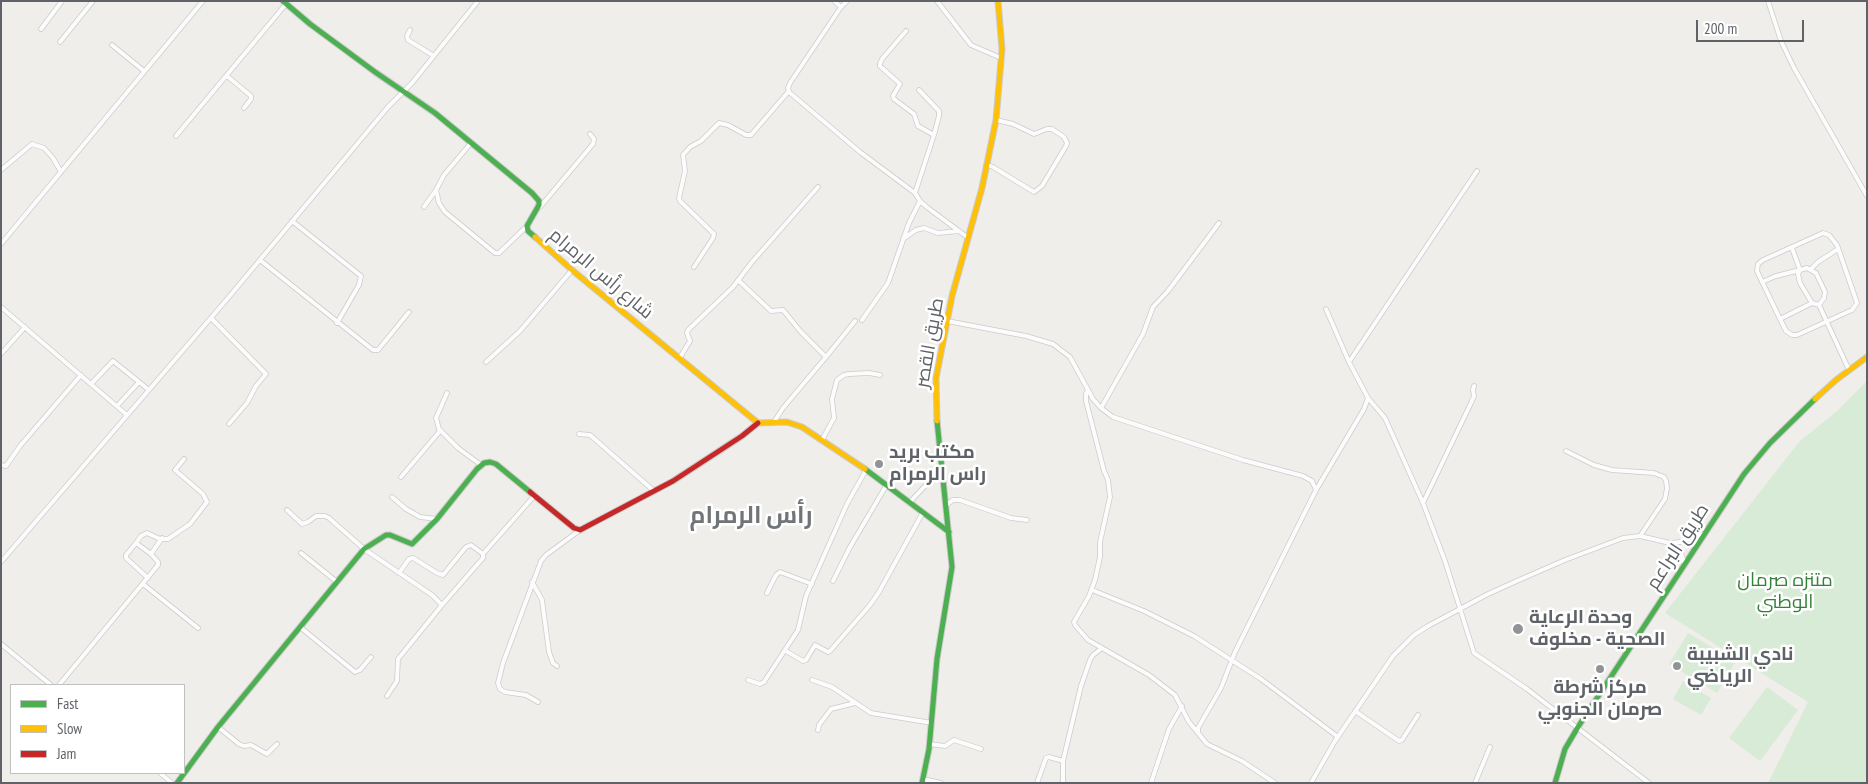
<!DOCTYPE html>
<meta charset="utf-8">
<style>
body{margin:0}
#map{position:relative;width:1868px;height:784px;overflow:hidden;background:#efeeea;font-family:"PT Sans Narrow",sans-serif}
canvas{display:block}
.frame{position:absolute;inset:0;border:2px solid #5f6368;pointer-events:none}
.legend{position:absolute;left:10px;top:684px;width:175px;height:90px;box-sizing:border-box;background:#fff;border:1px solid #bfc1c3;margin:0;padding:6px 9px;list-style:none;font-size:15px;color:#5f6368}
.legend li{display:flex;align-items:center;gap:10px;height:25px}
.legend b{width:25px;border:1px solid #bfc1c3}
.scale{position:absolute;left:1696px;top:20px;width:108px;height:22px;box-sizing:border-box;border:2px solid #5f6368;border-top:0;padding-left:6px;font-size:15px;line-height:18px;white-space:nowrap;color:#5f6368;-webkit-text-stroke:4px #fff;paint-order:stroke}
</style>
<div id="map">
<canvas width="1868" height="784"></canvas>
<div class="frame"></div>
<ul class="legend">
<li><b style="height:6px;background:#4caf50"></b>Fast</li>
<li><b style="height:6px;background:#ffc107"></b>Slow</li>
<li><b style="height:6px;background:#c62828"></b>Jam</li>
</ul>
<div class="scale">200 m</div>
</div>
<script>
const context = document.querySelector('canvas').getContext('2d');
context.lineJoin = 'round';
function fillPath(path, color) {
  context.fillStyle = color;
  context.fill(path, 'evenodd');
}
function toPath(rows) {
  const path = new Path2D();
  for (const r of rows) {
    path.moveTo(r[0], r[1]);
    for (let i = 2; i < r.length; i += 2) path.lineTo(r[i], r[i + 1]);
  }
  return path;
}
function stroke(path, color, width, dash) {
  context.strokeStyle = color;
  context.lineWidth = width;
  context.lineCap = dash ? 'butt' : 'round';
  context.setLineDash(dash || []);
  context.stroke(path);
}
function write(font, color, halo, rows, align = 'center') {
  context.font = font + ' "PT Sans Narrow",Cairo,sans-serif';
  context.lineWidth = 5;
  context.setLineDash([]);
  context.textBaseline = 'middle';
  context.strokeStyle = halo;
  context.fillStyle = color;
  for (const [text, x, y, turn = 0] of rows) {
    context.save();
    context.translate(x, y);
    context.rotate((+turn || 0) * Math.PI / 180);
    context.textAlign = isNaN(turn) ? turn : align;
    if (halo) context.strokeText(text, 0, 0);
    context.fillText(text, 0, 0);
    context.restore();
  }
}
const green = toPath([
 [1867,381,1867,783,1768,783,1808,702,1665,613,1799,442,1837,411],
 [1688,633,1736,661,1717,693,1669,664],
 [1683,681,1711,698,1701,715,1673,699],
 [1767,687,1798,710,1760,761,1729,738]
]);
const street = toPath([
 [834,1,841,7,790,83,788,88,789,92,860,152,915,193,920,201,928,208,967,237],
 [937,1,971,45,1001,58],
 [1768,1,1781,41,1794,68,1867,196],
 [841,7,847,1],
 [41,29,62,1],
 [410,30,407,36,408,40,434,56],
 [906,31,882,59,880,64,880,66,900,84,893,96,894,99,914,114,918,126,934,135,915,193],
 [60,42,93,1],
 [112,45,144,71],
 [227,76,251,96,251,99,244,108],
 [919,90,939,111,939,116,934,135],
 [176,136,286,4],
 [988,165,993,167,1034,192,1042,186,1066,146,1067,143,1064,137,1052,129,1047,129,1034,134,1013,124,996,120],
 [1,170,32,144,44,148,53,158,61,172],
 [436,190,439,203,445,212,495,253,499,253,527,226],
 [424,207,436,190,444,175,471,143],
 [540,207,593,144,594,139,590,134],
 [292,221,361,276,359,285,337,323],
 [1823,233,1829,235,1837,245,1857,303,1852,310,1797,335,1792,335,1786,331,1780,319,1757,271,1758,264,1763,260,1823,233],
 [903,239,916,230,924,228,938,233,959,231],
 [1,244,203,1],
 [260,260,373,350,378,350,409,312],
 [694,267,713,238,714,234,680,201,679,198,685,171,683,155,690,147,701,141,719,123,728,125,746,135,751,135,789,91],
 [1811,269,1818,262,1838,249],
 [738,280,771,311,783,310,801,332,826,357,783,408,774,422],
 [1762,282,1776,276,1800,270,1792,248],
 [1819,305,1824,298,1825,292,1816,273,1807,268,1800,270,1798,274,1800,283,1812,303,1819,305,1849,370],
 [1,307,127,415],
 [1326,309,1349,362],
 [211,318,266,374,256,386,247,403,229,424],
 [1780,319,1812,303],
 [862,320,888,283,909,223,920,201],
 [947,321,1026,336,1053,344,1070,357,1093,399,1101,408,1113,417,1243,460,1303,476,1312,481,1316,490],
 [1,354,25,327],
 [826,357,855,321],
 [679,359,690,341,687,333,688,330,733,287,752,262,818,187],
 [486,362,520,331,572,270],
 [91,384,113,361,149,390],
 [1088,390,1086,394,1086,401,1104,471,1108,480,1110,497,1100,542,1100,557,1095,580,1089,596,1074,622,1075,625,1088,640,1149,675,1175,695,1189,722,1198,733],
 [447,393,436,418,439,429,458,448,481,465],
 [1368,398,1385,418,1423,503,1445,561,1474,653,1527,689,1649,783],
 [117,406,139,382],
 [1101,408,1143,334,1153,307,1168,291,1219,223],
 [579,434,590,435,654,491],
 [822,440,834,418,832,399,837,380,844,375,849,374,869,373,880,375],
 [1566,451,1594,465,1612,470,1654,473,1664,477,1666,481,1667,488,1665,499,1640,536],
 [1,465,6,466,20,446,81,375],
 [401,477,440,431],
 [392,497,406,509,420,517,437,519],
 [909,503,941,469],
 [1423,503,1471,403,1474,396,1473,390,1474,386],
 [946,505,953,500,960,500,1011,518,1027,520],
 [287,510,302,524,308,522,316,516,325,516,329,518,364,549,432,595,442,605,398,659,397,681,387,696],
 [136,543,126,555,126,558,148,578],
 [1670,543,1680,551,1685,564],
 [301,553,337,582],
 [151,554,162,538],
 [483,554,535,495],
 [1,562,228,298,388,107,412,83,478,1],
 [399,573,409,559,413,558,437,573,443,575,466,547,471,545,483,554,483,558,442,605],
 [833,581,850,547,886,486],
 [532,582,542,600,549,652,553,663,557,666],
 [143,584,198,628],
 [1092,590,1144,611,1194,636,1261,679,1338,737],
 [767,593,776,575,780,572,812,584],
 [300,627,355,672,360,670,371,657],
 [1,644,51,685],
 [786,651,803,661,806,660,815,645,828,652,830,651,870,605,879,592,922,514],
 [748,680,760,684,764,682,798,630,806,596,847,504,866,470],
 [812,680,832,687,871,713,932,723],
 [59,685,158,565,158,562,151,554,136,543,141,536,147,533,160,539,168,539,190,524,207,502,203,494,175,470,184,459],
 [538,702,526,695,505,692,500,689,498,683,503,663,541,561,546,555,580,530],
 [1355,711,1399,741,1402,740,1418,715],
 [218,727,239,744,244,746,251,745,267,754,277,744],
 [818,730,819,725,831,709,855,703],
 [929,744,945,746,954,740,981,749],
 [160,773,172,783],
 [923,779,941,783],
 [1037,783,1046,758,1049,757,1063,761],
 [1063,783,1063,761,1081,686,1090,660,1093,655,1102,648],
 [1151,783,1169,729,1182,706],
 [1275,783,1242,761,1207,744,1198,733,1198,728,1221,688,1235,652,1316,490,1364,409,1368,398,1349,362,1477,171],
 [1311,783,1335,741,1393,656,1414,635,1428,626,1488,594,1519,580,1565,560,1623,538,1640,536,1670,543,1680,542,1704,534],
 [1475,783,1490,747]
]);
const fast = toPath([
 [283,1,310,24,375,72,435,113,532,193,539,201,539,205,527,226,528,231,535,237],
 [865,469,949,532],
 [177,783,218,727,364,549,386,535,390,535,412,544,437,519,477,469,484,463,490,462,496,464,530,492],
 [922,783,929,749,937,659,952,567,937,421],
 [1555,783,1565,749,1578,727,1744,474,1770,443,1815,399]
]);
const slow = toPath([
 [535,237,572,270,758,423,787,422,802,427,865,469],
 [1815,399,1836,380,1867,357],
 [937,421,936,378,952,296,982,188,996,120,1002,49,998,1]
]);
const jam = toPath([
 [530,492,574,528,580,530,673,481,742,436,758,423]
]);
const markers = [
 [879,464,5,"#919496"],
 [1518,629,6,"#919496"],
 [1677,666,5,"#919496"],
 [1600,669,5,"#919496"]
];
const streetNames = [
 ["شارع رأس الرمرام",601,274,40],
 ["طريق القصر",930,343,-80],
 ["طريق البراعم",1678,547,-57]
];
const poiNames = [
 ["مكتب بريد",889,453],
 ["راس الرمرام",889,475],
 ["وحدة الرعاية",1529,618],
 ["الصحية - مخلوف",1529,640],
 ["نادي الشبيبة",1687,655],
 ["الرياضي",1687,677],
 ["مركز شرطة",1600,688,"center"],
 ["صرمان الجنوبي",1600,710,"center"]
];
const parkNames = [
 ["متنزه صرمان",1785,581],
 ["الوطني",1785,603]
];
const districtNames = [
 ["رأس الرمرام",751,516]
];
fillPath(green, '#d8ebd6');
stroke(street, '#cbcccc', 5.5);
stroke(fast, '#cacacb', 7);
stroke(slow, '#cacacb', 7);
stroke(jam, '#cacacb', 7);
stroke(street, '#fdfcfc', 4);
stroke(fast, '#4caf50', 5);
stroke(slow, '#ffc107', 5);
stroke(jam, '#c62828', 5);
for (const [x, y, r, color] of markers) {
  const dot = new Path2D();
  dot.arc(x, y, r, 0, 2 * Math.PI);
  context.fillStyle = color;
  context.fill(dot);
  stroke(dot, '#fff', 2);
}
write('19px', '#5f6368', '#fff', streetNames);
write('bold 19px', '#5f6368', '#fff', poiNames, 'left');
write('19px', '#348238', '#fff', parkNames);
write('bold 24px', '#70757a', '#fff', districtNames);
</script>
